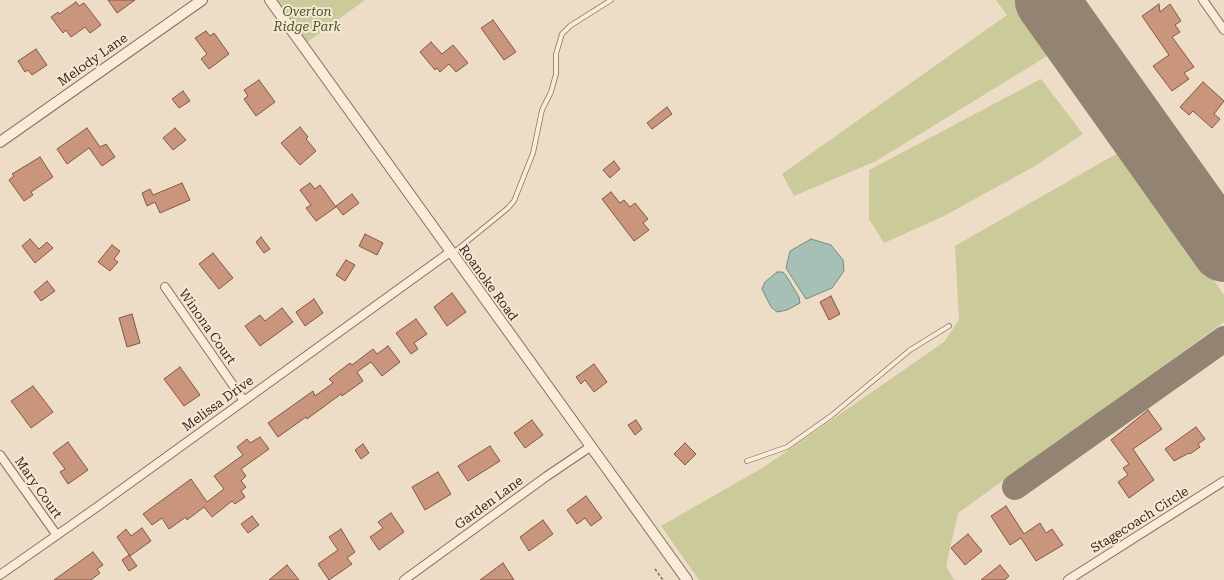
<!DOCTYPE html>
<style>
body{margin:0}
canvas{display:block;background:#edddc6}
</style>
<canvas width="1224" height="580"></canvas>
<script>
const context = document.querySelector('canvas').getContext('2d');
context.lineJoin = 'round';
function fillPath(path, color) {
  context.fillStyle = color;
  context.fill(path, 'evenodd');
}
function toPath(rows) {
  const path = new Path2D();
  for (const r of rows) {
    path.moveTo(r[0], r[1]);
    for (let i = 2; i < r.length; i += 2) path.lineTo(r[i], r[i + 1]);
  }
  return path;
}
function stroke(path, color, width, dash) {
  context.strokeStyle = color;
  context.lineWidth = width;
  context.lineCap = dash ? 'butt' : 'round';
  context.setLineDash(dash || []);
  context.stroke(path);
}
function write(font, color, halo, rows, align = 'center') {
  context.font = font + ' "Roboto Serif",serif';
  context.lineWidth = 4;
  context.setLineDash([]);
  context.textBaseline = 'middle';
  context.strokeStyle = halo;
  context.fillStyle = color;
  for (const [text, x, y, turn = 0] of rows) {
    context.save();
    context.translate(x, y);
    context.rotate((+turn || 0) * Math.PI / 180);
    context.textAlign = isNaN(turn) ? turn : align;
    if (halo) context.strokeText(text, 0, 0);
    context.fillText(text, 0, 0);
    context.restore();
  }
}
const green = toPath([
 [270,0,365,0,303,45],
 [996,0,1027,0,1024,2,1057,50,876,161,794,196,782,174,1007,15],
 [1041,79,1083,134,1035,166,944,216,884,243,869,219,869,170],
 [1125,149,1224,295,1224,322,958,513,946,566,954,580,699,580,661,526,764,467,944,342,959,320,955,246]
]);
const water = toPath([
 [811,239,831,245,843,260,844,271,832,288,806,299,786,268,790,251,811,239],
 [777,272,783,272,787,277,799,297,800,303,787,310,777,312,771,307,762,289,765,282,777,272]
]);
const taxiway = toPath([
 [1015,487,1224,339]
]);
const runway = toPath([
 [1047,1,1224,250]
]);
const building = toPath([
 [108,0,135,0,117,13,108,0],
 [76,2,79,6,84,3,101,25,90,33,85,27,71,37,66,30,63,33,51,17,58,12,59,14,76,2],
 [1159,4,1160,12,1170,4,1181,21,1175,25,1180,32,1172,37,1194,67,1184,73,1189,79,1172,91,1153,66,1169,55,1142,16,1159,4],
 [493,20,516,52,504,60,481,28,493,20],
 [206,31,210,36,214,33,229,54,209,69,201,59,207,54,195,38,206,31],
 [431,42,442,54,453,45,468,63,456,72,449,64,440,72,437,68,435,70,420,52,431,42],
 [36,49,47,65,32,75,28,70,25,72,18,61,36,49],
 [259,80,275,102,256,116,244,99,248,96,244,90,259,80],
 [1203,82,1224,101,1214,114,1220,119,1212,128,1193,111,1189,115,1180,107,1203,82],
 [183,91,190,101,179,108,172,99,183,91],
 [667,107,672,114,652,129,647,123,667,107],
 [300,127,308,137,306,139,316,151,300,165,281,143,300,127],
 [87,128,100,147,106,144,115,157,102,166,89,148,67,164,57,149,87,128],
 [175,128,186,140,173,150,163,138,175,128],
 [40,157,53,177,31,192,33,195,24,201,9,180,14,176,12,174,40,157],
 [614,161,620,169,610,178,603,170,614,161],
 [182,183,190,200,160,213,155,202,147,206,142,193,150,189,153,195,182,183],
 [310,183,315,189,320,185,336,207,316,221,306,208,311,205,300,190,310,183],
 [611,192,620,203,624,200,630,207,635,203,648,219,643,223,649,230,634,241,602,199,611,192],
 [352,194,359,203,343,215,336,206,352,194],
 [365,234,383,243,377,255,359,246,365,234],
 [261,237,270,249,264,253,256,242,261,237],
 [30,239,39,249,47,242,53,248,35,263,22,246,30,239],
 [112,245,120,251,114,259,118,262,110,271,98,262,112,245],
 [213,253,233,278,219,289,199,264,213,253],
 [346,260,355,265,345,281,336,275,346,260],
 [47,281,55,291,41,301,34,292,47,281],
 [452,293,466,312,447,326,434,307,452,293],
 [831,296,840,314,829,320,820,302,831,296],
 [314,299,323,313,305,326,296,312,314,299],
 [282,308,293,322,260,346,245,326,260,315,265,321,282,308],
 [132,314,140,343,127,347,119,318,132,314],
 [416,319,427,334,414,343,418,349,411,354,396,333,416,319],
 [388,346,400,362,382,376,371,362,357,372,363,381,342,396,341,394,307,419,306,417,278,437,268,423,313,391,315,396,333,383,329,379,350,363,352,365,373,349,377,354,388,346],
 [594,364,607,382,594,392,585,380,581,384,576,377,594,364],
 [180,367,200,395,184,406,164,379,180,367],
 [33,386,53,412,31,428,11,401,33,386],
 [1148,410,1162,429,1133,449,1154,480,1129,498,1118,482,1128,475,1123,468,1129,464,1111,440,1148,410],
 [532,420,543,435,525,448,514,433,532,420],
 [636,420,642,429,635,435,628,425,636,420],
 [1196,427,1205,439,1198,444,1200,447,1190,454,1189,453,1174,461,1165,449,1196,427],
 [260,437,269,449,241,469,246,476,241,481,246,487,241,491,245,497,235,504,232,501,212,517,204,507,187,520,186,517,169,529,162,518,152,525,143,514,191,479,207,502,224,489,214,476,243,455,237,447,247,439,250,443,260,437],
 [68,442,88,470,68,484,60,472,65,469,53,453,68,442],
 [685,443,696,454,685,465,674,454,685,443],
 [363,444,369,453,361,459,355,450,363,444],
 [490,446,500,461,468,481,458,466,490,446],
 [438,472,451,494,425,510,412,487,438,472],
 [586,496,602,518,591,526,585,518,577,524,567,510,586,496],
 [1006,506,1024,534,1040,523,1046,533,1052,529,1063,545,1036,561,1021,538,1010,545,991,516,1006,506],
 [391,513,404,532,379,550,370,537,383,528,378,522,391,513],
 [252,516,259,525,248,533,241,524,252,516],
 [543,520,553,534,529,551,520,537,543,520],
 [142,528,151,541,130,556,117,537,126,529,131,536,142,528],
 [341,529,355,552,347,558,352,564,329,580,318,564,338,550,329,537,341,529],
 [968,534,982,551,965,565,951,548,968,534],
 [93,552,103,565,97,569,100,573,91,580,54,580,93,552],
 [129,555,137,566,129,571,122,560,129,555],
 [503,563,514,580,480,580,503,563],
 [287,565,299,580,269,580,287,565],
 [1000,565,1009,576,1005,580,981,580,1000,565]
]);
const path = toPath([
 [655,569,663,580]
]);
const service = toPath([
 [453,253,508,208,514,201,533,153,542,110,551,92,556,74,556,54,562,34,570,26,611,0],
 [747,461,787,447,831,416,910,350,949,326]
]);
const minor = toPath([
 [1203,0,1224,30],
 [165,287,244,401],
 [0,455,56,534],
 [0,575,97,507,450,252],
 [404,580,547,476,590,447],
 [1068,580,1224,481]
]);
const tertiary = toPath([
 [270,0,687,580],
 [0,142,202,0]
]);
const parkNames = [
 ["Overton",307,12],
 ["Ridge Park",307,27]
];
const streetNames = [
 ["Melody Lane",93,60,-35],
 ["Roanoke Road",488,283,54],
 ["Winona Court",207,327,55],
 ["Melissa Drive",218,404,-36],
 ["Mary Court",38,488,55],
 ["Garden Lane",489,503,-36],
 ["Stagecoach Circle",1140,520,-32]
];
fillPath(green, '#caca9a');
fillPath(water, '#a7c0b6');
stroke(water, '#6e8e83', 1);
stroke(taxiway, '#928372', 26);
stroke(runway, '#928372', 64);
fillPath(building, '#c9957d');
stroke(building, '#855743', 1);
stroke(service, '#876f5c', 5.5);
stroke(minor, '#876f5c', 10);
stroke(tertiary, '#876f5c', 12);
stroke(path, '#876f5c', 1.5, [3, 2]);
stroke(service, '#f8ebd9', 4);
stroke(minor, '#f8ebd9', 8);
stroke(tertiary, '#f8ebd9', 10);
write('italic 13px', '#4d5327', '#f4e8d5', parkNames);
write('13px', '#38291f', '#f4e8d5', streetNames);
</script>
